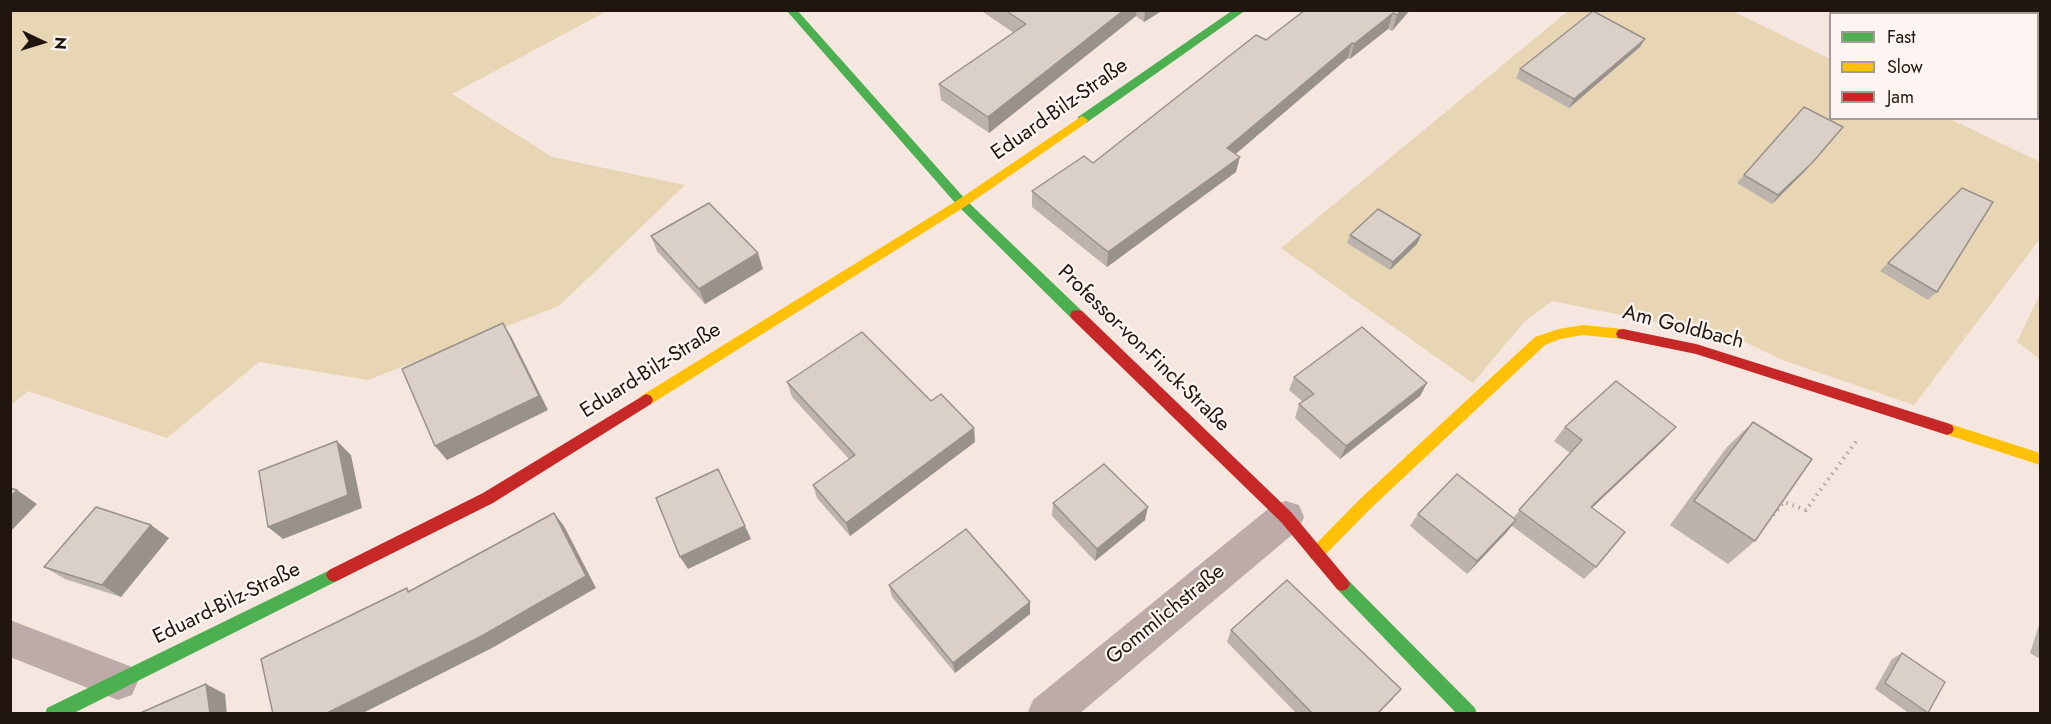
<!DOCTYPE html>
<meta charset="utf-8">
<style>
body{margin:0}
#map{position:relative;width:2051px;height:724px;overflow:hidden;background:#f5e6df;font-family:Jost,sans-serif}
canvas{display:block}
.frame{position:absolute;inset:0;border:12px solid #21150f;pointer-events:none}
.legend{position:absolute;left:1829px;top:12px;width:210px;height:108px;box-sizing:border-box;background:#fcf5f1;border:2px solid #a49b97;margin:0;padding:8px 10px;list-style:none;font-size:18px;color:#21150f}
.legend li{display:flex;align-items:center;gap:12px;height:30px}
.legend b{width:30px;border:2px solid #a49b97}
.north{position:absolute;left:12px;top:12px;width:60px;height:60px;-webkit-text-stroke:4px #fcf5f1;paint-order:stroke;rotate:94deg;font-size:16px;font-weight:700;line-height:24px;text-align:center;color:#21150f}
.north::after{content:'';display:block;margin:auto;width:21px;height:27px;background:#21150f;clip-path:polygon(50% 0,100% 100%,50% 72%,0 100%)}
</style>
<div id="map">
<canvas width="2051" height="724"></canvas>
<div class="frame"></div>
<ul class="legend">
<li><b style="height:8px;background:#4caf50"></b>Fast</li>
<li><b style="height:8px;background:#ffc107"></b>Slow</li>
<li><b style="height:8px;background:#c62828"></b>Jam</li>
</ul>
<div class="north">N</div>
</div>
<script>
const context = document.querySelector('canvas').getContext('2d');
context.lineJoin = 'round';
function fillPath(path, color) {
  context.fillStyle = color;
  context.fill(path, 'evenodd');
}
function toPath(rows) {
  const path = new Path2D();
  for (const r of rows) {
    path.moveTo(r[0], r[1]);
    for (let i = 2; i < r.length; i += 2) path.lineTo(r[i], r[i + 1]);
  }
  return path;
}
function stroke(path, color, width, dash) {
  context.strokeStyle = color;
  context.lineWidth = width;
  context.lineCap = dash ? 'butt' : 'round';
  context.setLineDash(dash || []);
  context.stroke(path);
}
function write(font, color, halo, rows, align = 'center') {
  context.font = font + ' Jost,sans-serif';
  context.lineWidth = 4.5;
  context.setLineDash([]);
  context.textBaseline = 'middle';
  context.strokeStyle = halo;
  context.fillStyle = color;
  for (const [text, x, y, turn = 0] of rows) {
    context.save();
    context.translate(x, y);
    context.rotate((+turn || 0) * Math.PI / 180);
    context.textAlign = isNaN(turn) ? turn : align;
    if (halo) context.strokeText(text, 0, 0);
    context.fillText(text, 0, 0);
    context.restore();
  }
}
const green = toPath([
 [11,11,607,11,452,94,552,157,685,185,559,306,368,380,259,362,167,438,28,391,11,405],
 [1568,11,1733,11,1830,59,1830,118,1950,119,2040,162,2040,239,1914,405,1782,360,1739,339,1552,301,1524,322,1473,383,1281,248],
 [2040,294,2040,359,2017,342]
]);
const path = toPath([
 [1773,515,1784,502,1806,510,1857,440]
]);
const street = toPath([
 [1286,501,1299,505,1304,517,1299,529,1079,714,1027,714,1033,700,1273,505,1286,501],
 [10,620,132,667,138,681,132,695,118,700,10,657,10,620]
]);
const fast = toPath([
 [786,10,797,10,966,200,1082,311,1084,315,1082,319,1072,319,958,206,786,10],
 [1233,10,1246,10,1086,123,1078,123,1078,117,1233,10],
 [334,568,339,570,342,575,339,580,72,714,45,714,47,708,334,568],
 [1342,577,1347,579,1475,708,1477,714,1457,714,1337,589,1334,584,1337,579,1342,577]
]);
const slow = toPath([
 [1082,116,1088,120,1086,123,966,206,651,404,646,406,641,404,639,400,641,396,958,200,1082,116],
 [1583,325,1623,329,1628,330,1630,334,1628,338,1623,339,1583,335,1560,339,1545,345,1369,510,1321,559,1316,561,1311,559,1308,554,1311,549,1359,500,1535,337,1559,329,1583,325],
 [1947,423,2040,453,2040,465,1942,433,1940,429,1942,425,1947,423]
]);
const jam = toPath([
 [1077,310,1082,311,1291,512,1347,579,1350,584,1347,589,1342,591,1337,589,1281,522,1072,319,1070,315,1072,311,1077,310],
 [1623,329,1696,344,1947,423,1952,425,1954,429,1952,433,1947,435,1696,354,1618,338,1616,334,1618,330,1623,329],
 [646,394,651,396,653,400,651,404,493,503,339,580,334,582,329,580,326,575,329,570,483,493,646,394]
]);
const wall = toPath([
 [980,10,1163,10,1144,22,1136,16,989,133,941,100,939,84,1014,33],
 [1305,10,1410,10,1392,31,1388,29,1350,59,1348,58,1235,154,1236,172,1107,267,1032,207,1032,191,1093,163,1266,40],
 [1640,47,1569,108,1516,78,1520,69],
 [1805,171,1772,204,1737,183,1744,175],
 [1962,188,1937,292,1928,300,1880,271],
 [1350,235,1421,235,1417,244,1390,270,1347,243],
 [651,236,763,269,705,304,657,251],
 [1294,377,1427,383,1420,396,1340,459,1295,418,1299,404,1303,402,1289,390],
 [787,382,931,401,974,428,975,442,850,536,817,498,813,485,849,459,792,397],
 [1753,422,1755,541,1728,564,1670,525,1727,447],
 [1565,427,1664,440,1592,508,1596,567,1584,579,1512,526,1467,574,1410,526,1418,514,1513,518,1570,453,1554,441],
 [1053,503,1145,520,1095,561,1052,516],
 [169,538,121,597,65,579,44,567],
 [889,585,1030,614,955,673,892,597],
 [2040,622,2040,659,2030,653],
 [1231,630,1393,699,1378,714,1297,714,1227,642],
 [1902,653,1928,713,1926,714,1910,714,1875,689,1892,659]
]);
const shadedWall = toPath([
 [1124,10,1137,10,1136,16,989,133,988,117],
 [1145,10,1163,10,1144,22],
 [1402,10,1410,10,1392,31,1397,15],
 [1393,13,1388,29,1350,59,1354,44],
 [1645,39,1640,47,1569,108,1574,99],
 [1352,43,1348,58,1224,164,1227,148],
 [1843,127,1805,171,1772,204,1778,195],
 [1240,157,1236,172,1107,267,1108,252],
 [1421,235,1417,244,1390,270,1393,262],
 [758,253,763,269,705,304,699,289],
 [503,323,512,338,548,410,447,460,435,446],
 [1427,383,1420,396,1340,459,1346,446],
 [1676,427,1664,440,1579,520,1591,507],
 [974,428,975,442,850,536,846,523],
 [337,441,351,455,362,508,283,539,268,527],
 [17,490,37,504,10,532,10,497],
 [1148,507,1145,520,1095,561,1097,549],
 [554,513,564,526,596,588,492,648,361,714,325,714],
 [1516,520,1506,533,1467,574,1477,561],
 [151,525,169,538,121,597,102,585],
 [745,526,751,539,688,569,680,557],
 [1030,602,1030,614,955,673,953,663],
 [206,684,225,694,227,714,210,714]
]);
const building = toPath([
 [1005,10,1124,10,988,117,939,84,1026,24,1005,10],
 [1305,10,1402,10,1397,15,1393,13,1354,44,1352,43,1227,148,1240,157,1108,252,1032,191,1084,156,1093,163,1256,35,1266,40,1305,10],
 [1593,11,1645,39,1574,99,1520,69,1593,11],
 [1804,107,1843,127,1812,163,1778,195,1744,175,1804,107],
 [1962,188,1993,202,1937,292,1888,263,1962,188],
 [709,203,758,253,699,289,651,236,709,203],
 [1378,209,1421,235,1393,262,1350,235,1378,209],
 [503,323,539,396,435,446,402,369,503,323],
 [1362,327,1427,383,1346,446,1299,404,1314,394,1294,377,1362,327],
 [862,332,931,401,941,394,974,428,846,523,813,485,855,455,787,382,862,332],
 [1616,381,1676,427,1591,507,1625,532,1596,567,1519,510,1582,440,1565,427,1616,381],
 [1753,422,1812,459,1755,541,1694,501,1753,422],
 [337,441,348,495,268,527,259,471,337,441],
 [1104,464,1148,507,1097,549,1053,503,1104,464],
 [718,469,745,526,680,557,656,498,718,469],
 [1457,474,1516,520,1477,561,1418,514,1457,474],
 [10,488,17,490,10,497,10,488],
 [96,507,151,525,102,585,44,567,96,507],
 [554,513,586,576,480,637,325,714,273,714,261,659,407,588,408,592,554,513],
 [966,529,1030,602,953,663,889,585,966,529],
 [1287,580,1401,689,1377,714,1313,714,1231,630,1287,580],
 [1902,653,1945,682,1928,713,1885,683,1902,653],
 [206,684,210,714,138,714,206,684]
]);
const streetNames = [
 ["Eduard-Bilz-Straße",1060,110,-35],
 ["Am Goldbach",1683,328,14],
 ["Professor-von-Finck-Straße",1143,349,44],
 ["Eduard-Bilz-Straße",651,371,-32],
 ["Eduard-Bilz-Straße",227,604,-26],
 ["Gommlichstraße",1166,615,-39]
];
fillPath(green, '#e7d5b4');
stroke(path, '#b2a4a1', 4, [1.5, 5]);
fillPath(street, '#bcaba8');
fillPath(fast, '#4caf50');
fillPath(slow, '#ffc107');
fillPath(jam, '#c62828');
fillPath(wall, '#bcb3ac');
fillPath(shadedWall, '#99928c');
fillPath(building, '#dbd0c8');
stroke(building, '#99928c', 1.5);
write('21px', '#21150f', '#fcf5f1', streetNames);
</script>
